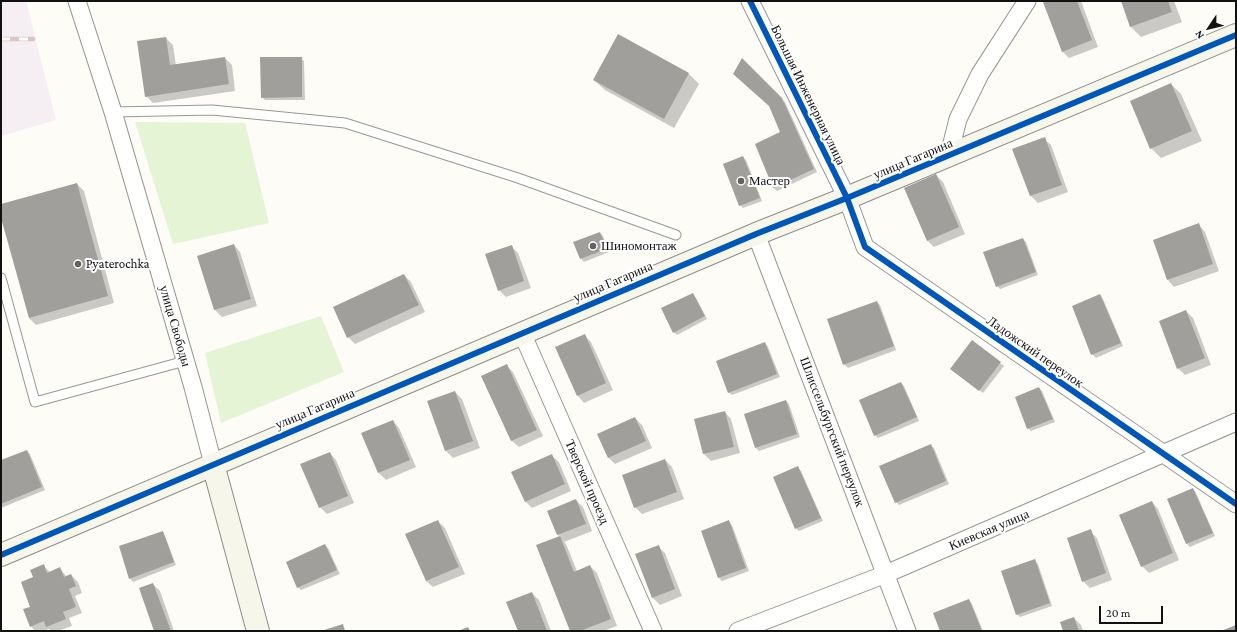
<!DOCTYPE html>
<meta charset="utf-8">
<style>
body{margin:0}
#map{position:relative;width:1237px;height:632px;overflow:hidden;background:#fdfcf7;font-family:"Crimson Pro",serif}
canvas{display:block}
.frame{position:absolute;inset:0;border:2px solid #111;pointer-events:none}
.north{position:absolute;left:1189px;top:8px;width:40px;height:40px;-webkit-text-stroke:3px #fff;paint-order:stroke;rotate:235deg;font-size:11px;font-weight:700;line-height:16px;text-align:center;color:#111}
.north::after{content:'';display:block;margin:auto;width:14px;height:18px;background:#111;clip-path:polygon(50% 0,100% 100%,50% 72%,0 100%)}
.scale{position:absolute;left:1099px;top:606px;width:64px;height:18px;box-sizing:border-box;border:2px solid #111;border-top:0;padding-left:5px;font-size:12px;line-height:14px;white-space:nowrap;color:#111;-webkit-text-stroke:3px #fff;paint-order:stroke}
</style>
<div id="map">
<canvas width="1237" height="632"></canvas>
<div class="frame"></div>
<div class="north">N</div>
<div class="scale">20 m</div>
</div>
<script>
const context = document.querySelector('canvas').getContext('2d');
context.lineJoin = 'round';
function fillPath(path, color) {
  context.fillStyle = color;
  context.fill(path, 'evenodd');
}
function toPath(rows) {
  const path = new Path2D();
  for (const r of rows) {
    path.moveTo(r[0], r[1]);
    for (let i = 2; i < r.length; i += 2) path.lineTo(r[i], r[i + 1]);
  }
  return path;
}
function stroke(path, color, width, dash) {
  context.strokeStyle = color;
  context.lineWidth = width;
  context.lineCap = dash ? 'butt' : 'round';
  context.setLineDash(dash || []);
  context.stroke(path);
}
function write(font, color, halo, rows, align = 'center') {
  context.font = font + ' "Crimson Pro",serif';
  context.lineWidth = 4;
  context.setLineDash([]);
  context.textBaseline = 'middle';
  context.strokeStyle = halo;
  context.fillStyle = color;
  for (const [text, x, y, turn = 0] of rows) {
    context.save();
    context.translate(x, y);
    context.rotate((+turn || 0) * Math.PI / 180);
    context.textAlign = isNaN(turn) ? turn : align;
    if (halo) context.strokeText(text, 0, 0);
    context.fillText(text, 0, 0);
    context.restore();
  }
}
const industrial = toPath([
 [1,1,26,1,56,120,1,136]
]);
const green = toPath([
 [135,122,245,123,269,223,173,244],
 [321,316,344,372,221,423,205,353]
]);
const shadow = toPath([
 [1047,1,1081,1,1098,47,1069,58,1062,51],
 [1122,1,1174,1,1182,22,1141,37,1131,27],
 [166,38,173,45,176,66,225,58,232,65,235,91,153,103,146,96],
 [301,58,304,61,305,100,265,100,262,97],
 [743,60,785,102,817,172,777,191,774,188,756,145,782,132,770,106],
 [689,74,699,84,674,128,605,90,594,80],
 [1171,84,1181,94,1202,141,1161,158,1151,148],
 [1044,139,1051,145,1068,192,1038,203,1031,196,1014,150],
 [743,157,746,160,762,201,743,208,740,205],
 [936,175,943,182,965,234,934,247,928,241],
 [77,184,84,191,114,303,36,325,29,318,1,214,1,205],
 [1199,225,1205,232,1219,271,1174,287,1168,280,1154,240],
 [600,233,603,236,609,252,584,262,581,259],
 [1023,239,1026,242,1038,275,1000,289,997,286],
 [234,245,240,252,257,306,222,317,215,310],
 [511,246,518,253,531,288,506,297,499,290],
 [404,275,411,282,425,312,355,344,348,337],
 [692,294,696,298,707,319,677,335,674,332],
 [1100,295,1103,299,1123,346,1096,358,1092,354],
 [877,302,880,305,896,350,848,368,844,364],
 [1186,311,1193,318,1211,365,1185,375,1178,368],
 [584,335,591,342,613,390,584,403,578,396],
 [765,343,768,347,780,377,732,395,728,392],
 [1000,363,1004,366,983,393,955,372],
 [506,365,513,372,543,436,519,447,512,441],
 [901,383,904,386,919,421,878,438,875,435],
 [1039,388,1042,391,1055,422,1031,431,1028,428],
 [455,392,462,399,480,448,453,458,446,451,428,402],
 [786,401,789,404,800,437,759,451,756,448,745,415],
 [725,412,731,419,740,453,711,461,704,454,695,420],
 [635,418,642,425,652,448,615,464,608,457],
 [393,421,399,428,416,467,386,480,379,473,362,434],
 [930,445,934,448,949,484,899,505,896,502],
 [27,451,30,454,45,490,1,508,1,461],
 [330,453,336,460,354,503,327,514,320,507],
 [552,456,559,462,571,491,532,508,525,501],
 [665,460,672,467,684,499,642,514,635,507],
 [798,468,801,471,823,521,799,531,796,528],
 [1193,489,1196,493,1215,536,1190,547,1187,544,1168,500],
 [576,500,583,507,592,531,564,542,566,544,577,571,590,566,597,573,617,626,603,631,571,631,560,537,558,535],
 [1152,502,1158,509,1179,560,1149,573,1142,566],
 [438,521,445,528,465,574,433,587,426,581],
 [729,522,732,525,749,571,722,581,719,578],
 [1090,531,1097,538,1112,580,1090,588,1083,581],
 [162,533,165,536,176,565,133,582,130,578],
 [325,545,328,548,340,574,301,590,298,587],
 [658,547,665,553,682,596,660,605,653,598,637,555],
 [1034,560,1038,564,1052,606,1020,617,1017,614],
 [43,566,50,572,60,569,67,577,71,575,78,582,82,593,75,596,82,613,69,618,72,626,58,631,51,631,49,629,43,631,35,631,31,626,34,578],
 [153,584,160,591,174,631,155,631],
 [532,593,539,600,551,631,519,631],
 [969,600,972,604,983,631,942,631],
 [1074,618,1081,625,1083,631,1064,631]
]);
const building = toPath([
 [1044,1,1077,1,1092,40,1062,52,1043,2],
 [1121,1,1168,1,1172,12,1130,27],
 [618,34,689,73,664,119,593,80],
 [166,37,170,65,225,57,229,84,145,97,137,41],
 [260,57,302,57,302,97,261,98],
 [742,58,782,98,814,169,773,188,755,144,780,132,769,106,733,74],
 [1171,83,1192,131,1150,149,1130,101],
 [1045,137,1062,185,1030,196,1012,149],
 [743,156,760,198,739,206,723,164],
 [936,174,959,227,927,241,904,188],
 [77,183,108,296,29,318,1,218,1,204],
 [1199,223,1213,264,1167,280,1153,240],
 [600,232,607,249,580,259,573,242],
 [1023,238,1036,272,996,287,983,252],
 [234,244,251,299,214,310,197,256],
 [512,245,524,281,498,291,485,254],
 [404,274,419,305,347,338,333,307],
 [693,293,705,316,673,333,661,308],
 [1100,294,1121,343,1091,355,1072,306],
 [877,301,894,346,843,365,827,319],
 [1186,310,1205,358,1177,369,1159,321],
 [585,334,606,383,577,396,555,347],
 [972,340,1001,362,979,391,950,369],
 [765,342,777,374,728,393,716,361],
 [507,364,537,430,511,441,481,376],
 [901,382,917,417,874,436,859,400],
 [1039,387,1053,419,1027,429,1015,397],
 [455,391,473,441,445,451,427,401],
 [786,400,797,434,755,448,744,414],
 [725,411,734,447,703,454,694,419],
 [635,417,646,441,608,458,597,434],
 [393,420,410,460,378,473,361,433],
 [931,444,946,481,895,503,879,466],
 [27,450,42,487,1,504,1,460],
 [330,452,348,496,319,508,300,464],
 [552,454,565,484,525,502,511,472],
 [665,459,677,492,634,508,622,475],
 [798,466,821,518,795,529,773,477],
 [1193,488,1213,533,1186,544,1167,499],
 [576,499,586,524,557,535,547,511],
 [1152,501,1173,553,1141,567,1119,515],
 [438,520,459,567,426,581,405,534],
 [729,520,746,568,718,578,701,531],
 [1091,529,1106,573,1082,582,1067,538],
 [163,531,174,562,129,579,119,546],
 [560,536,574,572,590,565,611,619,580,631,570,631,536,545],
 [325,544,337,570,297,588,286,562],
 [659,545,675,589,652,598,635,554],
 [1035,559,1050,603,1016,615,1001,571],
 [44,564,47,573,60,567,64,577,71,574,76,586,69,589,76,607,63,612,66,619,46,627,44,621,30,627,23,609,30,607,21,582,33,577,30,570],
 [153,583,171,631,154,631,139,588],
 [532,592,547,631,518,631,506,602],
 [969,599,982,631,940,631,933,613],
 [1074,617,1079,631,1063,631,1060,622],
 [343,624,345,631,321,631],
 [1236,625,1236,631,1221,631],
 [468,627,470,631,458,631]
]);
const lane = toPath([
 [113,112,212,110,345,123,518,178,676,235],
 [1,278,35,402,185,361]
]);
const street = toPath([
 [77,1,113,112,193,387,213,464],
 [750,1,847,198,865,247,1236,504],
 [949,155,958,119,980,74,1027,1],
 [756,234,907,631],
 [522,333,653,631],
 [738,631,886,574,1236,422]
]);
const secondary = toPath([
 [213,464,258,631],
 [1,555,756,234,847,198,1236,35]
]);
const rail = toPath([
 [1,39,33,39]
]);
const cycleway = toPath([
 [750,1,847,198,865,247,1236,504],
 [1,555,756,234,847,198,1236,35]
]);
const markers = [
 [741,181,4,"#646362"],
 [593,246,4,"#646362"],
 [78,264,4,"#646362"]
];
const streetNames = [
 ["Большая Инженерная улица",808,95,64],
 ["улица Гагарина",913,159,-23],
 ["улица Гагарина",613,282,-23],
 ["улица Свободы",175,326,74],
 ["Ладожский переулок",1035,352,35],
 ["улица Гагарина",315,409,-23],
 ["Шлиссельбургский переулок",832,432,69],
 ["Тверской проезд",587,482,66],
 ["Киевская улица",989,530,-23]
];
const poiNames = [
 ["Мастер",749,181],
 ["Шиномонтаж",601,246],
 ["Pyaterochka",86,264]
];
fillPath(industrial, '#f5eff3');
fillPath(green, '#e4f4d5');
fillPath(shadow, '#0003');
fillPath(building, '#a19f9c');
stroke(lane, '#979795', 11);
stroke(street, '#979795', 19);
stroke(secondary, '#8e8d8b', 24);
stroke(lane, '#fffffe', 9);
stroke(street, '#fffffe', 17);
stroke(secondary, '#f6f6eb', 22);
stroke(rail, '#dac6c4', 4.5);
stroke(rail, '#fff', 3, [9]);
stroke(cycleway, '#0057b8', 6);
for (const [x, y, r, color] of markers) {
  const dot = new Path2D();
  dot.arc(x, y, r, 0, 2 * Math.PI);
  context.fillStyle = color;
  context.fill(dot);
  stroke(dot, '#fff', 1.5);
}
write('13px', '#111', '#fff', streetNames);
write('13px', '#111', '#fff', poiNames, 'left');
</script>
